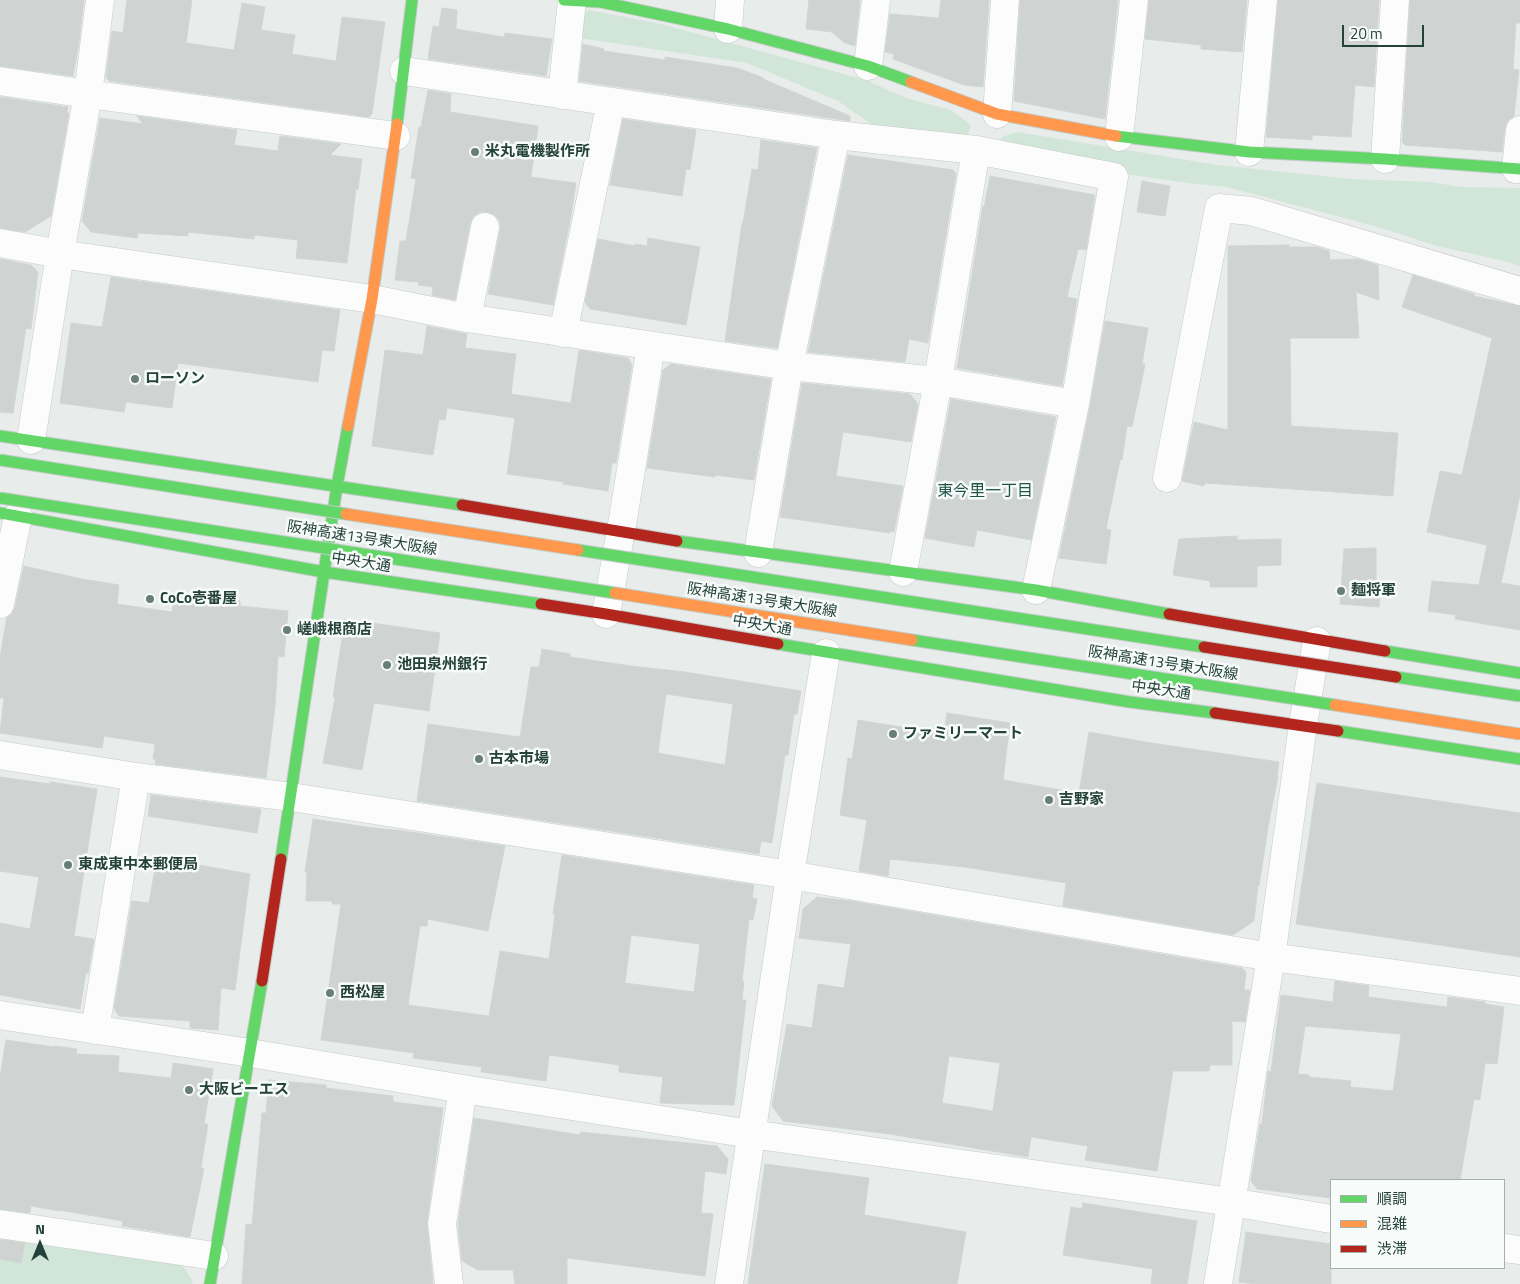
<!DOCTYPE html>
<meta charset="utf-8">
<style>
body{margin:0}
#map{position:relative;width:1520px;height:1284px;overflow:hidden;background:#e8edeb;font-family:"Titillium Web","Noto Sans JP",sans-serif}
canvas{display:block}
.legend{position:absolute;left:1330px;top:1179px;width:175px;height:90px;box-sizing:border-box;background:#f7fbf9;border:1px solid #a3b1ad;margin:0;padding:6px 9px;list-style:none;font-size:15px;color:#24423a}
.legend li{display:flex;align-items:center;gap:10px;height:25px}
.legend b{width:25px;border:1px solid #a3b1ad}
.north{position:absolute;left:15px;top:1219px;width:50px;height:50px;-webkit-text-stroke:4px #f7fbf9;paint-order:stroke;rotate:0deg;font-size:14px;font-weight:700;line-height:20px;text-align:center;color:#24423a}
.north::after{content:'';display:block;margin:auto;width:18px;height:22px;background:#24423a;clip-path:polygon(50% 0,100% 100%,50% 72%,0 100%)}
.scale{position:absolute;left:1342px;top:25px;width:82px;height:22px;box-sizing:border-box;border:2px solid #24423a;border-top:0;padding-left:6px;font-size:15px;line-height:18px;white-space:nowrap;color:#24423a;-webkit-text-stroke:4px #f7fbf9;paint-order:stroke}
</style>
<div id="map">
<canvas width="1520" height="1284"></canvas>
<ul class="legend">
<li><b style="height:6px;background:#63d668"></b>順調</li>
<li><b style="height:6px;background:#ff974d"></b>混雑</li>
<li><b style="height:6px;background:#b3261e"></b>渋滞</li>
</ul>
<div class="north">N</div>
<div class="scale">20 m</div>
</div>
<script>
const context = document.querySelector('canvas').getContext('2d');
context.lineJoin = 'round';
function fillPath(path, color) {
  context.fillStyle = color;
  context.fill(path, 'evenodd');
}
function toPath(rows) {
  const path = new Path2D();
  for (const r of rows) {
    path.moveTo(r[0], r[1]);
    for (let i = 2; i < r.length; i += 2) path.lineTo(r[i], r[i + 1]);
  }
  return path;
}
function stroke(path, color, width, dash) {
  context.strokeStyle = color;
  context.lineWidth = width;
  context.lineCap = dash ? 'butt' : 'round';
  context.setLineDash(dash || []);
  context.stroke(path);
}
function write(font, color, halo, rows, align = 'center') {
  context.font = font + ' "Titillium Web","Noto Sans JP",sans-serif';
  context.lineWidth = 5;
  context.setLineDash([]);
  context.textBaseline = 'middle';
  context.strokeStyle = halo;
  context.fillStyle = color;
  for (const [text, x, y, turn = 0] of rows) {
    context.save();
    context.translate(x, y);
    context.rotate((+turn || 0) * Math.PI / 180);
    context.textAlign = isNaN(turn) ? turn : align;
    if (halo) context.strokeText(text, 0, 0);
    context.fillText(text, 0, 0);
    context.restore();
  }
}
const green = toPath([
 [589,10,661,24,866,80,906,98,951,110,971,125,967,139,874,126,838,101,747,63,579,38,577,20],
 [1018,132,1217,165,1352,179,1430,182,1462,187,1520,188,1520,266,1504,261,1437,246,1378,227,1227,187,1187,183,1099,170,992,146,1004,136],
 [0,1238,179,1261,193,1281,192,1284,0,1284]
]);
const building = toPath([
 [0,0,84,0,79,42,73,76,0,66,0,0],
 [127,0,192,0,186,43,234,50,242,3,265,7,261,30,295,35,292,54,336,61,342,17,385,22,372,114,369,117,109,81,106,77,112,31,123,33,127,0],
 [809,0,860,0,855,46,845,43,832,32,806,29,809,0],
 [941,0,989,0,983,87,964,85,893,59,894,54,885,52,890,14,939,18,941,0],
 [1020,0,1118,0,1105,119,1014,101,1020,0],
 [1149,0,1247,0,1242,52,1201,49,1201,45,1145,39,1149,0],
 [1278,0,1379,0,1374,87,1355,85,1351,137,1312,135,1312,140,1266,137,1278,0],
 [1410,0,1520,0,1520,23,1516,23,1513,69,1519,70,1514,116,1508,120,1505,128,1502,152,1405,145,1402,142,1410,0],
 [442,8,457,10,456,29,504,37,505,33,552,39,546,76,428,59,433,26,439,27,442,8],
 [583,44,604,49,604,51,665,60,665,57,737,68,764,78,763,79,850,116,850,121,579,81,583,44],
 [428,90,451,94,450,112,538,126,531,177,576,183,571,216,553,305,488,294,500,230,500,222,496,216,488,212,480,212,473,217,470,224,455,300,432,295,433,287,418,285,419,282,395,280,400,241,406,241,416,179,411,178,419,127,421,127,428,90],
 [0,97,68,107,67,113,69,113,51,216,25,232,0,228,0,97],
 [137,116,237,130,234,145,278,151,280,136,341,144,330,155,362,159,358,189,356,189,347,263,296,258,298,240,254,235,254,239,188,232,188,236,138,233,137,238,91,232,82,221,100,118,143,124,137,116],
 [623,119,696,130,690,170,686,169,682,196,610,185,623,119],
 [761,140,817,148,777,348,725,341,742,223,743,223,752,169,758,170,761,140],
 [848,155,953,170,956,174,928,343,909,339,905,362,808,352,848,155],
 [990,176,1095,195,1086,250,1078,249,1067,297,1077,299,1062,386,957,368,983,206,984,208,990,176],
 [1142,181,1170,186,1165,216,1137,212,1142,181],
 [648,238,700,247,686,325,590,309,585,302,598,239,635,246,636,244,647,246,648,238],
 [1289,245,1289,247,1317,247,1329,251,1330,260,1358,259,1378,265,1379,300,1356,292,1359,338,1290,338,1291,426,1398,433,1393,496,1205,483,1204,486,1182,481,1194,422,1228,430,1228,246,1289,245],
 [0,259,31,265,38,272,31,329,26,328,13,413,0,412,0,259],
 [1413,275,1474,294,1474,296,1520,306,1520,495,1501,583,1520,586,1520,630,1455,619,1456,615,1428,611,1432,581,1479,585,1487,545,1427,532,1440,471,1462,475,1492,338,1402,307,1413,275],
 [111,277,340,310,334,351,322,350,318,382,178,363,172,408,126,402,124,412,60,403,71,323,102,327,111,277],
 [1105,321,1148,328,1142,364,1145,364,1139,394,1132,427,1127,426,1122,460,1120,460,1106,529,1111,530,1106,564,1059,558,1090,407,1105,321],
 [427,326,467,334,465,348,516,354,511,394,571,403,579,350,628,358,632,365,616,463,612,463,608,491,563,484,564,482,507,474,515,418,447,408,445,420,439,419,433,455,372,446,385,350,423,355,427,326],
 [671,364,771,379,754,480,715,475,715,477,647,468,663,370,671,364],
 [802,383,910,394,918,404,911,442,843,432,836,476,903,486,894,532,890,531,890,533,780,517,802,383],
 [951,399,1056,417,1031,540,977,530,974,547,925,538,951,399],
 [1237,536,1237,540,1281,539,1281,565,1257,566,1257,587,1210,587,1210,581,1173,575,1179,539,1237,536],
 [1376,548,1376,583,1381,584,1379,607,1340,604,1344,549,1376,548],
 [24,566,82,579,119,585,117,604,172,612,174,593,240,601,240,606,288,611,284,657,278,656,275,707,266,778,155,764,156,759,153,759,155,744,104,736,102,748,0,733,4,698,0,698,0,657,7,617,12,614,15,607,24,566],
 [345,619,440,633,429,711,374,703,362,770,323,763,335,698,333,697,345,619],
 [542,649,570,654,570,657,631,666,685,672,801,691,797,714,794,714,788,755,785,755,772,843,761,841,759,854,417,801,428,724,520,737,531,667,539,667,542,649],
 [666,694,733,704,725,765,658,753,666,694],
 [947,713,1010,723,1003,780,1079,793,1089,732,1145,742,1279,762,1277,776,1278,776,1268,827,1259,886,1258,885,1254,921,1233,935,1063,906,1066,883,964,867,890,859,888,876,859,871,867,820,840,815,848,758,852,759,858,720,944,734,947,713],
 [0,777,50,784,50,782,97,789,74,936,94,939,88,974,86,972,80,1009,0,995,0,923,30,929,39,877,0,871,0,777],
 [1317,783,1520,813,1520,957,1296,924,1317,783],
 [151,795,261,809,257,833,148,816,151,795],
 [313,819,366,827,404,831,505,846,488,931,428,919,427,926,420,926,408,1005,489,1016,500,951,549,959,555,914,553,914,562,855,754,885,752,898,757,899,753,920,749,919,742,981,744,981,742,1000,746,1000,734,1105,660,1103,663,1077,619,1072,619,1065,549,1055,546,1081,481,1072,482,1067,413,1058,414,1053,321,1040,341,904,332,904,332,901,306,901,307,872,305,872,313,819],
 [631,935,700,944,694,992,625,983,631,935],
 [156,863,192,869,193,864,250,874,235,990,221,988,218,1030,190,1028,190,1021,119,1016,114,1009,132,901,149,903,156,863],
 [817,897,851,901,1242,968,1246,972,1244,990,1250,990,1245,1022,1232,1021,1232,1065,1210,1065,1209,1071,1173,1071,1157,1171,1085,1160,1088,1146,1031,1137,1028,1157,890,1134,783,1121,772,1106,787,1024,812,1028,818,984,844,988,851,944,799,938,803,909,817,897],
 [949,1056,1000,1063,993,1111,942,1103,949,1056],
 [1335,981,1369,986,1368,997,1447,1007,1448,997,1485,1002,1485,1004,1504,1007,1497,1064,1485,1063,1480,1100,1474,1099,1460,1180,1331,1180,1331,1198,1257,1189,1251,1181,1260,1124,1262,1124,1268,1071,1271,1072,1281,995,1333,1002,1335,981],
 [1305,1026,1401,1034,1393,1091,1350,1087,1351,1081,1309,1077,1309,1075,1298,1074,1305,1026],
 [6,1040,54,1047,55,1046,77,1049,76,1054,119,1056,118,1072,171,1078,173,1063,213,1069,204,1124,208,1124,201,1168,204,1168,190,1237,122,1226,123,1221,59,1210,59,1211,31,1206,30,1213,0,1209,0,1077,6,1040],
 [269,1080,326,1085,326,1088,393,1096,393,1102,443,1108,427,1222,433,1284,242,1284,246,1224,252,1225,262,1113,266,1113,269,1080],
 [474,1118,580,1135,580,1132,717,1146,728,1159,726,1174,705,1171,701,1213,713,1214,705,1276,567,1258,567,1284,515,1284,513,1270,478,1270,462,1261,458,1224,474,1118],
 [765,1164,869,1178,864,1215,966,1232,957,1284,748,1284,765,1164],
 [1083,1203,1197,1221,1187,1284,1151,1284,1153,1269,1063,1255,1071,1207,1082,1209,1083,1203],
 [1246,1232,1331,1244,1331,1284,1256,1284,1239,1282,1246,1232],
 [0,1240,25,1243,21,1263,0,1259,0,1240]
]);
const street = toPath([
 [728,29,730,0],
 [868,66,876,0],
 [404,71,836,135,976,150,1114,177,1075,404,1036,590],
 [0,81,88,94,396,136],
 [562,95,572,0],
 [997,114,1005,0],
 [1119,137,1134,0],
 [1249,152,1263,0],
 [1385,159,1395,0],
 [1516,169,1520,130],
 [0,243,60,254,372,299,467,318,789,366,938,381,1075,404],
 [467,318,485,227],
 [563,333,611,102],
 [31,440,60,254,88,94,100,0],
 [1167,478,1219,208,1251,211,1520,291],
 [758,553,789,366,836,135],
 [903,572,938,381,976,150],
 [0,604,18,516],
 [606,614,623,519,651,346],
 [0,755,136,777,291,797,790,875,1271,957,1520,991],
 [0,1015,250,1053,463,1089,751,1134,1231,1202,1331,1219],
 [95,1030,136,777],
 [0,1224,214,1256],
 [1504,1248,1520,1250],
 [449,1284,442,1224,463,1089],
 [729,1284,790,875,826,653],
 [1218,1284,1271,957,1303,725,1317,641]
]);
const fast = toPath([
 [564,0,601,2,728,29,868,66,911,82],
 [397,124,412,0],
 [1116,136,1249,152,1385,159,1520,169],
 [0,436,462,505],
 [0,513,324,572,541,604],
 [677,541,1036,590,1169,614],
 [778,644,1130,702,1215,713],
 [1385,651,1520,673],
 [1338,731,1520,759],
 [281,859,337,486,348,426],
 [210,1284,262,981]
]);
const slow = toPath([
 [911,82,997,114,1116,136],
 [348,426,372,299,397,124]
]);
const jam = toPath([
 [462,505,677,541],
 [541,604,606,614,778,644],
 [1169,614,1385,651],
 [1215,713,1338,731],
 [262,981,281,859]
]);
const fastBridge = toPath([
 [0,460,346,514],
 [0,498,615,593],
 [578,550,1204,647],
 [912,640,1335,705],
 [1396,677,1520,696]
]);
const slowBridge = toPath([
 [346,514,578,550],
 [615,593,912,640],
 [1335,705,1520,734]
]);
const jamBridge = toPath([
 [1204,647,1396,677]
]);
const markers = [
 [475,152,5,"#697e78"],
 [135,379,5,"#697e78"],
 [1341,591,5,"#697e78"],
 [150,599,5,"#697e78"],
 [287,630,5,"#697e78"],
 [387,665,5,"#697e78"],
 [893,734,5,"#697e78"],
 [479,759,5,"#697e78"],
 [1049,800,5,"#697e78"],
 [68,865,5,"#697e78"],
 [330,993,5,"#697e78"],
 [189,1090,5,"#697e78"]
];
const poiNames = [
 ["米丸電機製作所",485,152],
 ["ローソン",145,379],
 ["麺将軍",1351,591],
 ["CoCo壱番屋",160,599],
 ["嵯峨根商店",297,630],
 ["池田泉州銀行",397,665],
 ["ファミリーマート",903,734],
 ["古本市場",489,759],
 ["吉野家",1059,800],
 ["東成東中本郵便局",78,865],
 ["西松屋",340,993],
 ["大阪ビーエス",199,1090]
];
const streetNames = [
 ["阪神高速13号東大阪線",362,539,9],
 ["中央大通",361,563,9],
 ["阪神高速13号東大阪線",762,601,9],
 ["中央大通",762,626,10],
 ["阪神高速13号東大阪線",1163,664,9],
 ["中央大通",1161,691,8]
];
const neighbourhoodNames = [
 ["東今里一丁目",985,492]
];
fillPath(green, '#d1e6d8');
fillPath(building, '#cfd4d2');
stroke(building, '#d1d6d4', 1);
stroke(street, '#c5cac8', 29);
stroke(fast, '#c3cbc8', 13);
stroke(slow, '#c3cbc8', 13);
stroke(jam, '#c3cbc8', 13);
stroke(street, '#fcfcfc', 28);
stroke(fast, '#63d668', 11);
stroke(slow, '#ff974d', 11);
stroke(jam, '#b3261e', 11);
stroke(fastBridge, '#c3ccc9', 13, []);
stroke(slowBridge, '#c3ccc9', 13, []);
stroke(jamBridge, '#c3ccc9', 13, []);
stroke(fastBridge, '#63d668', 11);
stroke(slowBridge, '#ff974d', 11);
stroke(jamBridge, '#b3261e', 11);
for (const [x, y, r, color] of markers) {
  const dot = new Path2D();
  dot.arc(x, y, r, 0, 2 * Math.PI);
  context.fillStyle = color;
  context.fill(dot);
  stroke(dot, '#f7fbf9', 2);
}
write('bold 15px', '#24423a', '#f7fbf9', poiNames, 'left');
write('15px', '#24423a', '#f7fbf9', streetNames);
write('16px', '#1f5548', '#f7fbf9', neighbourhoodNames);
</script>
